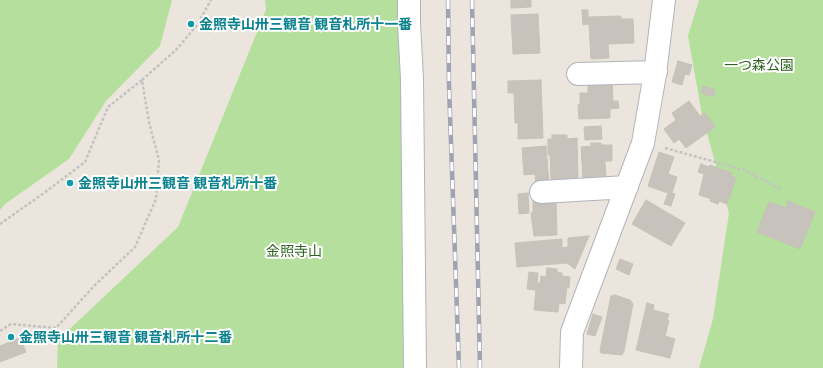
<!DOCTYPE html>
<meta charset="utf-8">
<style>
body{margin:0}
canvas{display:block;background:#ebe5dd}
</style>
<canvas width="823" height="368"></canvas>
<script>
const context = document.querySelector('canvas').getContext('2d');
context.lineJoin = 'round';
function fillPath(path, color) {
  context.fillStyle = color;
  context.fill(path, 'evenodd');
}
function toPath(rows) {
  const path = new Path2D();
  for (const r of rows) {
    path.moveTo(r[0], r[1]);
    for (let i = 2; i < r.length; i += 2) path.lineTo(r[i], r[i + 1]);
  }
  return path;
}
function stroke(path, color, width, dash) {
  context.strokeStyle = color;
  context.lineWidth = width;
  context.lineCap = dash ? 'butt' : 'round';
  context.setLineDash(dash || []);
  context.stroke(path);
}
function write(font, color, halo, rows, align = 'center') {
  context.font = font + ' Ubuntu,"Noto Sans JP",sans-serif';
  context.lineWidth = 4;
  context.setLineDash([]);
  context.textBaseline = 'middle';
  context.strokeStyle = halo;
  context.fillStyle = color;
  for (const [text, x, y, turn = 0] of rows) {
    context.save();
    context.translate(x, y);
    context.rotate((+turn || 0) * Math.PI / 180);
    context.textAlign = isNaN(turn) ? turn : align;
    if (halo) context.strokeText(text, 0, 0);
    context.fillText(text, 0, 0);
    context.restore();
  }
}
const green = toPath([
 [0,0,172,0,160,46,106,101,69,159,5,204,0,210],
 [265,0,407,0,410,368,57,368,58,340,178,227,266,10],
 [699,0,823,0,823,368,699,368,713,319,729,213,702,115,688,36]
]);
const building = toPath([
 [511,0,531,0,531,7,511,8,511,0],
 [582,10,588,10,588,17,621,16,621,19,633,19,634,43,608,44,609,58,591,59,589,24,583,25,582,10],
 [538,14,540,53,513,54,511,15,538,14],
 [678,61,692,65,689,75,685,74,682,85,672,82,678,61],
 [612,79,613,101,618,101,619,108,610,109,610,118,579,119,578,105,580,104,580,93,588,93,588,80,612,79],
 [541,80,543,138,518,139,518,123,515,123,514,93,508,93,508,81,541,80],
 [703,86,715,90,713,97,701,93,703,86],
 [689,101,700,116,705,113,715,127,686,148,679,139,674,143,664,129,676,120,672,113,689,101],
 [601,126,602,139,585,140,584,127,601,126],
 [552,135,567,135,567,139,577,138,578,179,551,179,550,155,548,155,548,139,552,139,552,135],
 [591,143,601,143,601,145,612,145,612,161,605,161,606,178,583,179,581,147,591,146,591,143],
 [546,146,549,184,536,185,535,174,524,175,522,148,546,146],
 [659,152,674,157,668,174,677,177,672,193,675,194,671,206,664,204,668,193,648,186,659,152],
 [701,164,709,167,710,165,732,173,731,176,736,178,727,204,719,201,718,204,710,201,711,199,699,195,704,174,698,172,701,164],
 [528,193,529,213,519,214,518,194,528,193],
 [556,197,557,235,534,236,531,213,533,213,533,199,556,197],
 [646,200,685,223,671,246,632,224,646,200],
 [788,201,815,212,800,249,757,232,769,202,786,208,788,201],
 [589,236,575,269,567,263,517,267,515,243,562,239,562,248,568,247,568,238,589,236],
 [620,259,633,264,629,275,616,269,620,259],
 [547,268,557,269,557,272,562,273,562,276,570,277,569,288,567,287,565,304,559,303,558,312,534,310,536,290,527,289,529,272,538,273,537,283,540,283,541,276,546,277,547,268],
 [615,295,630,300,633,304,624,351,622,355,601,353,600,350,611,296,615,295],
 [647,303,654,305,653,310,669,314,667,320,669,321,665,336,675,339,670,358,636,350,647,303],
 [593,314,602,317,595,336,587,334,593,314],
 [20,338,26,352,0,362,0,346,20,338]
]);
const path = toPath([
 [142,80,177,49,197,25,211,0],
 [665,148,744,170,780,189],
 [0,224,44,193,85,162,108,107,142,80,149,122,159,160,156,199,135,247,94,286,56,328,11,324,0,331]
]);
const minor = toPath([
 [409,0,409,23,412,79,415,368],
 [578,74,656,72],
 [541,192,627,187],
 [571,368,572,332,643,143,655,74,664,0]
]);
const rail = toPath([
 [448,0,449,86,459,368],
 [472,0,480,368]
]);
const markers = [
 [191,24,4,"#0f9aa8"],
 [70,183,4,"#0f9aa8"],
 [11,337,4,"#0f9aa8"]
];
const cultureNames = [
 ["金照寺山卅三観音 観音札所十一番",199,24],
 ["金照寺山卅三観音 観音札所十番",78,183],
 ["金照寺山卅三観音 観音札所十二番",19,337]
];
const parkNames = [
 ["一つ森公園",759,65],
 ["金照寺山",294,251]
];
fillPath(green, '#b5df9d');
fillPath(building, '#c7c3bc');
stroke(building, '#c7c1b7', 1);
stroke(minor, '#b1b4bd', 24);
stroke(path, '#c3c3c3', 2.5, [3, 2]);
stroke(minor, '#fff', 22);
stroke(rail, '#a0a3b3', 4.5);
stroke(rail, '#fff', 3, [9]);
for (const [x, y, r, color] of markers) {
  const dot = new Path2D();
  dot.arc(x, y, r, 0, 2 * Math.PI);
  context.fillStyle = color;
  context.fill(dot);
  stroke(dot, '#fff', 1.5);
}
write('bold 14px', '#0d838f', '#fff', cultureNames, 'left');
write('14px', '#2e631f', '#fff', parkNames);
</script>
